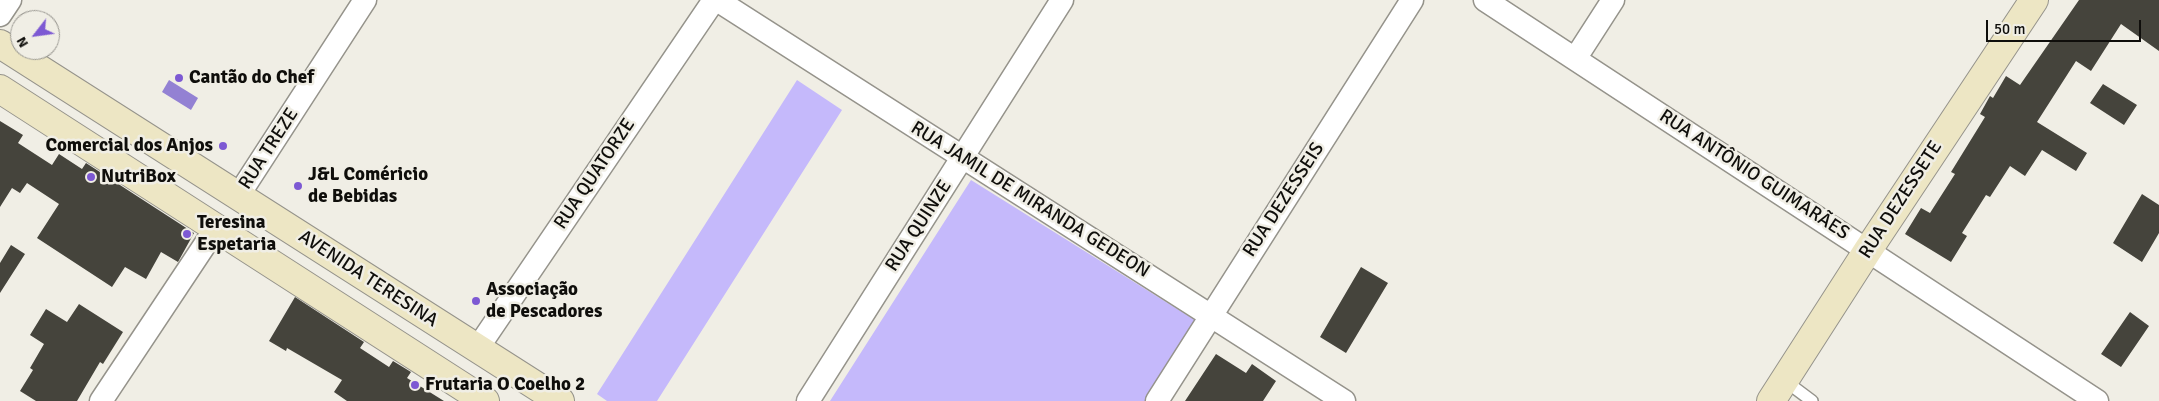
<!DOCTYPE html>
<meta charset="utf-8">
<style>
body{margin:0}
#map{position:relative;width:2159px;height:401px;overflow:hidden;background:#f0eee5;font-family:Signika,sans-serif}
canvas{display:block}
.north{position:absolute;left:10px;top:10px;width:50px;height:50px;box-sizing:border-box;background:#f0eee5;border:1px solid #96948e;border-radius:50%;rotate:240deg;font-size:14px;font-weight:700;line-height:20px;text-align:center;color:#0f0e0b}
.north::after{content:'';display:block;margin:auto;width:18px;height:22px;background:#7d59d3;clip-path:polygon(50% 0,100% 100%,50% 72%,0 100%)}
.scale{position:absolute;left:1986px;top:20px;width:155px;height:22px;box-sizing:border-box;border:2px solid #0f0e0b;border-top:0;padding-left:6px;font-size:15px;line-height:18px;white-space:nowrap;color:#0f0e0b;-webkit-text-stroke:4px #f0eee5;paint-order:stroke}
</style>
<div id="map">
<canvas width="2159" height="401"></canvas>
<div class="north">N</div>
<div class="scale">50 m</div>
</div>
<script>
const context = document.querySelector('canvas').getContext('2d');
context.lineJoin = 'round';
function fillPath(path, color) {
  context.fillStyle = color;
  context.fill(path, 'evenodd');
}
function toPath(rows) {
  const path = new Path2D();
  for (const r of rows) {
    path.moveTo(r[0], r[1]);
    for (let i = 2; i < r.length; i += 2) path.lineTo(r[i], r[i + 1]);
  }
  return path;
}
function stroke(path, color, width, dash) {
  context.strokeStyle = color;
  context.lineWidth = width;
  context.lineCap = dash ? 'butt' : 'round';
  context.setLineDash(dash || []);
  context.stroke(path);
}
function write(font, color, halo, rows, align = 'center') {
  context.font = font + ' Signika,sans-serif';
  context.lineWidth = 5;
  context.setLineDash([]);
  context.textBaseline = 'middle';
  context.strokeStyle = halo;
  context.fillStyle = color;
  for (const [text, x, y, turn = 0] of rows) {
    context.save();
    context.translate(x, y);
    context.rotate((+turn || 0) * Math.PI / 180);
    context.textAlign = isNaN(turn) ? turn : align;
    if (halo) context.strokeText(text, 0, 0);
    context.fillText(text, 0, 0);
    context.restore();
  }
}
const green = toPath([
 [797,80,842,110,657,401,607,401,597,394],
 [971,180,1198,322,1146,401,830,401]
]);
const water = toPath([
 [169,80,198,98,191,110,162,92]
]);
const building = toPath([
 [2079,0,2159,0,2159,51,2121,24,2091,71,2076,61,2037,122,2087,153,2076,171,2042,150,2025,176,2010,166,1990,197,1986,195,1962,233,1967,236,1951,262,1905,234,1921,208,1930,213,1955,174,1951,172,1985,117,1980,114,1990,96,1993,98,2006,76,2020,85],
 [2103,84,2137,105,2124,125,2090,103],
 [0,121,23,135,18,143,52,165,59,154,82,169,86,163,194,233,178,262,161,252,146,279,125,267,112,287,37,238,59,204,27,183,20,193,12,188,0,207],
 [2142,194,2159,205,2159,233,2142,262,2113,243],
 [11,245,25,254,0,293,0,263],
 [1361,267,1388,283,1346,353,1320,337],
 [295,297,364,342,360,348,389,367,393,361,411,372,407,378,444,401,347,401,334,392,342,380,287,348,286,351,269,341],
 [79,304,123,332,103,364,100,362,77,401,36,401,20,391,33,370,30,368,44,344,30,335,46,309,67,322],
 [2130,312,2149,326,2121,367,2101,354],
 [1216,354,1246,373,1252,364,1276,381,1263,401,1185,401]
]);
const lane = toPath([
 [1784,380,1812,401]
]);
const street = toPath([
 [717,0,1344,401],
 [1485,0,2097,401],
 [0,15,10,0],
 [1575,59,1613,0],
 [238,196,365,0],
 [477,349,714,0],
 [101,401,216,228],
 [808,401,1062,0],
 [1157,401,1412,0]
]);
const secondary = toPath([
 [0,44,560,401],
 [0,89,485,401],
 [1771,401,1868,250,2034,0]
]);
const markers = [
 [179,78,5,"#7d59d3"],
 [223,146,5,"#7d59d3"],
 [91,177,5,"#7d59d3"],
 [298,186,5,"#7d59d3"],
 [187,234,5,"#7d59d3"],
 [476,301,5,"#7d59d3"],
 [415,385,5,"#7d59d3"]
];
const poiNames = [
 ["Cantão do Chef",189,78],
 ["Comercial dos Anjos",213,146,"right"],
 ["J&L Coméricio",308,175],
 ["de Bebidas",308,197],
 ["NutriBox",101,177],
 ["Teresina",197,223],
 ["Espetaria",197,245],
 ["Associação",486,290],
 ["de Pescadores",486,312],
 ["Frutaria O Coelho 2",425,385]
];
const streetNames = [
 ["RUA TREZE",269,149,-57],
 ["RUA QUATORZE",595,174,-56],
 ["RUA ANTÔNIO GUIMARÃES",1754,175,33],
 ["RUA JAMIL DE MIRANDA GEDEON",1030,200,32],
 ["RUA DEZESSEIS",1284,200,-57],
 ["RUA DEZESSETE",1901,200,-57],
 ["RUA QUINZE",919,226,-57],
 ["AVENIDA TERESINA",368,279,33]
];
fillPath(green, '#c5b9fb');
fillPath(water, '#9381d3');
fillPath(building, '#45443c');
stroke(lane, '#95938b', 14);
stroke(street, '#95938b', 25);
stroke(secondary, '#95938b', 30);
stroke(lane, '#fff', 11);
stroke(street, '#fff', 22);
stroke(secondary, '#ede6c4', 28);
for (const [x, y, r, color] of markers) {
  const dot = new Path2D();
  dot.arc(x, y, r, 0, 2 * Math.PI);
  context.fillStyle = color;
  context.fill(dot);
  stroke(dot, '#f0eee5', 2);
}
write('bold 19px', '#0f0e0b', '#f0eee5', poiNames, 'left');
write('19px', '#0f0e0b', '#f0eee5', streetNames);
</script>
